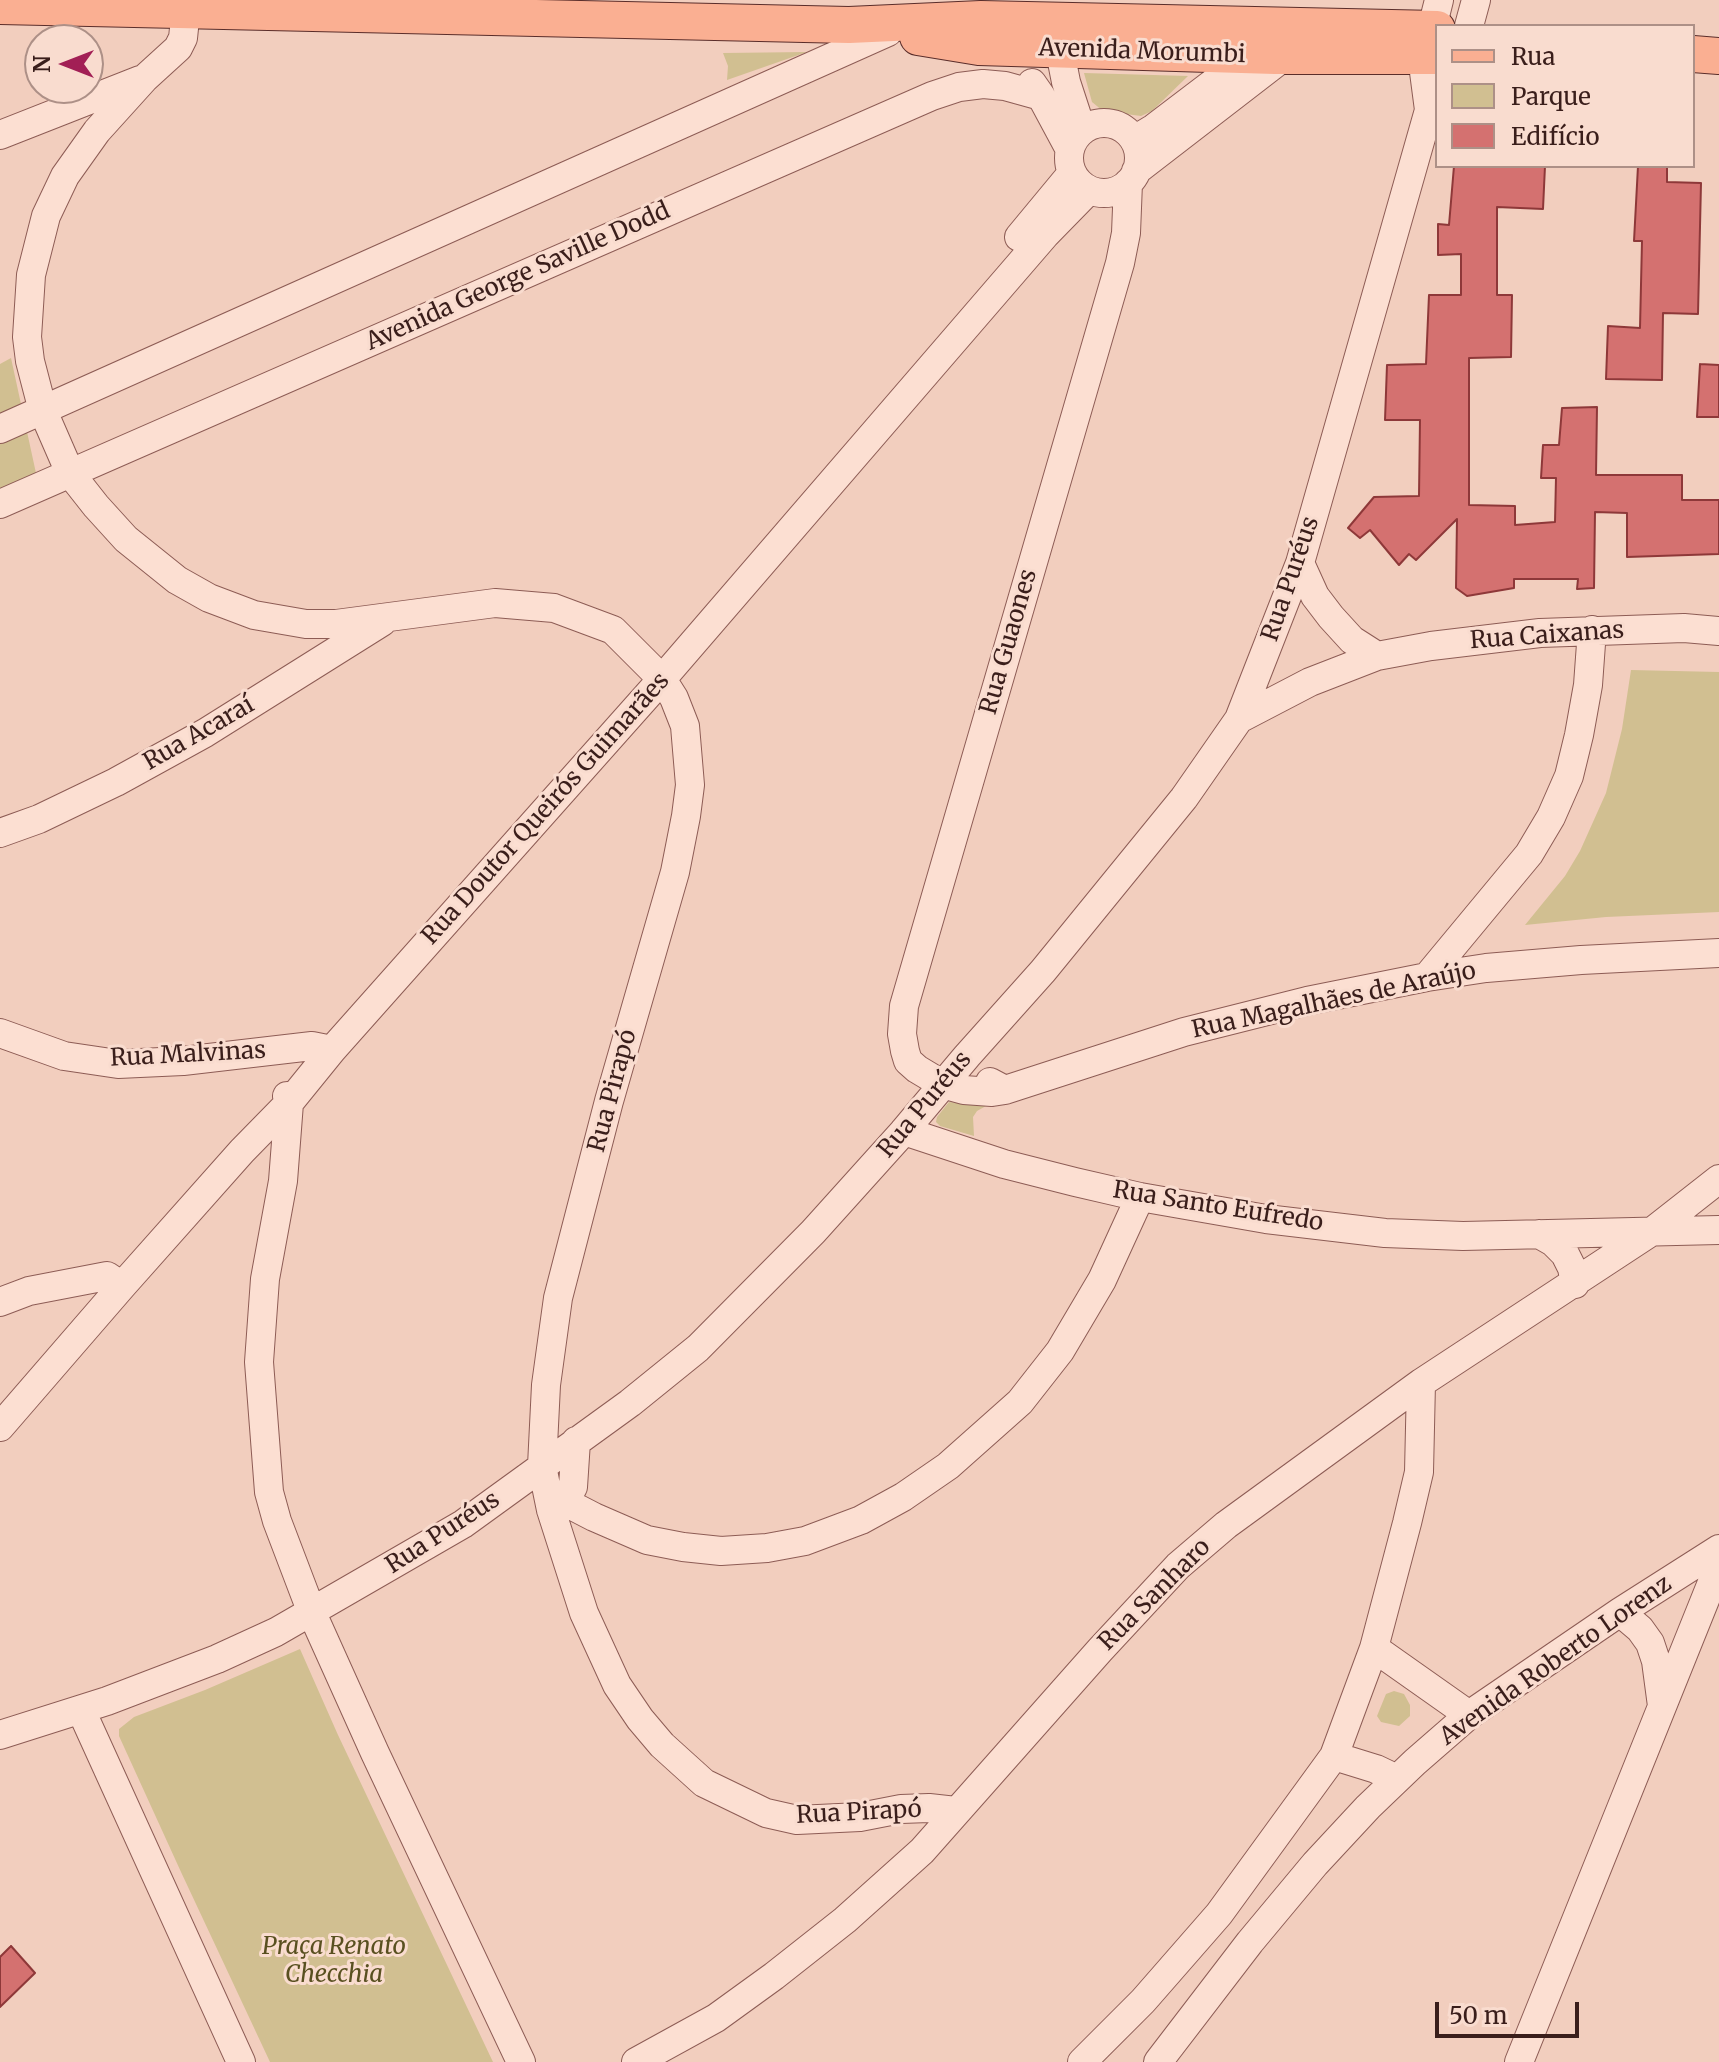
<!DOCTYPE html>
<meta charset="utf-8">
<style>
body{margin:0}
#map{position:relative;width:1719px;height:2062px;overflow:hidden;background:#f2cebe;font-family:Merriweather,serif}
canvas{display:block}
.legend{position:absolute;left:1435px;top:24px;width:260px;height:144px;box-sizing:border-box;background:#f9dccf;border:2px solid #ad9087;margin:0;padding:10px 14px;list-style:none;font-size:24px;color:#3a1e1b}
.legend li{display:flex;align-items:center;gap:16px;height:40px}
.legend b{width:40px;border:2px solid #ad9087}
.north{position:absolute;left:24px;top:24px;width:80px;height:80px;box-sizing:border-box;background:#f9dccf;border:2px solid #ad9087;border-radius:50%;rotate:270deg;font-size:22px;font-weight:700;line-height:32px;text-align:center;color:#3a1e1b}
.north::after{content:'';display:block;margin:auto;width:28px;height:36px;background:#a21f55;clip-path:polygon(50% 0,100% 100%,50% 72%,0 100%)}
.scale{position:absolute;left:1435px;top:2002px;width:144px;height:36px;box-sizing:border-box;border:4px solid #3a1e1b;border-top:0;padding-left:10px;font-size:24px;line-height:28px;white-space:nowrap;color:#3a1e1b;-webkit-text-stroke:6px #f9dccf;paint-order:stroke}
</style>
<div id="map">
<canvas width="1719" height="2062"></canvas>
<ul class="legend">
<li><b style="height:10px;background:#faaf92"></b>Rua</li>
<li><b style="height:22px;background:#d1bf91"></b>Parque</li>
<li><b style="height:22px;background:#d47170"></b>Edifício</li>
</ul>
<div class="north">N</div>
<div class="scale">50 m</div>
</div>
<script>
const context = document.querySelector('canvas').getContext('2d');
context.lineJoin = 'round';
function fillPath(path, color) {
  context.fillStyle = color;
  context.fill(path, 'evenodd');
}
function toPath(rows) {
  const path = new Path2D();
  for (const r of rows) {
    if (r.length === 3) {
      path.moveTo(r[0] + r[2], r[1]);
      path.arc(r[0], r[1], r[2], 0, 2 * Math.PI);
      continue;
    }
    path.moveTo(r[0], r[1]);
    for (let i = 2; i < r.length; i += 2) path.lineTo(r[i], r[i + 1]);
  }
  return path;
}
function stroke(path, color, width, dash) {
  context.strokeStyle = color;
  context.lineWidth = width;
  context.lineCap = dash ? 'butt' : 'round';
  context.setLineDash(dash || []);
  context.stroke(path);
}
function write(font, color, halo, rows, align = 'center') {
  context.font = font + ' Merriweather,serif';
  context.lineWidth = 6;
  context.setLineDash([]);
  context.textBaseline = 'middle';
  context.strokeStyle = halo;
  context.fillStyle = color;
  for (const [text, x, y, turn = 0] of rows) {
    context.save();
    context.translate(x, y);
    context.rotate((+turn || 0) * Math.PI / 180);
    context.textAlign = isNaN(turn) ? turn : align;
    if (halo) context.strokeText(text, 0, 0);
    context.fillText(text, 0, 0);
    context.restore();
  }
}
const green = toPath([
 [807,52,727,80,728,66,723,53],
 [1084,73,1188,76,1152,111,1141,116,1103,111,1092,102],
 [11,358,39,487,0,496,0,364],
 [1631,670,1719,672,1719,912,1606,917,1525,925,1565,876,1580,851,1606,793,1622,729],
 [949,1102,986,1106,977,1111,973,1117,974,1136,940,1126,936,1122,937,1117],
 [300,1649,338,1735,493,2062,270,2062,181,1872,119,1736,119,1729,134,1717,205,1690],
 [1394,1691,1404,1694,1410,1705,1410,1716,1399,1726,1381,1722,1377,1716,1386,1694]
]);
const building = toPath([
 [1454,166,1545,166,1543,209,1497,207,1497,295,1512,295,1511,357,1469,358,1469,505,1515,506,1515,525,1555,522,1556,478,1541,478,1543,445,1559,445,1562,408,1597,407,1596,475,1682,475,1682,500,1719,500,1719,554,1627,557,1627,513,1595,512,1594,588,1577,589,1578,579,1514,579,1514,588,1467,596,1456,588,1457,519,1416,560,1409,554,1399,565,1370,530,1360,538,1348,528,1374,497,1419,496,1420,420,1385,420,1387,365,1426,364,1429,295,1461,295,1461,254,1438,255,1438,224,1449,225,1454,166],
 [1638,166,1667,166,1667,182,1701,183,1698,314,1663,313,1662,380,1606,379,1608,326,1640,328,1642,241,1634,241,1638,166],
 [1700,364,1719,365,1719,417,1697,417,1700,364],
 [11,1946,35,1973,0,2007,0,1957,11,1946]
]);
const minor = toPath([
 [186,9,183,38,178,48,144,79,97,131,65,176,46,216,31,275,27,337,30,361,43,411,70,473,96,506,126,539,177,580,209,598,254,615,306,624,336,624,495,603,554,608,613,630,662,679,674,698,685,726,690,785,686,816,675,872,609,1101,558,1298,546,1385,542,1466,551,1510,584,1613,617,1685,640,1719,662,1745,704,1783,766,1813,797,1820,860,1817,901,1809,929,1808,956,1811],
 [1469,26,1476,0],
 [1056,31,1066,82,1082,131],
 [1032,83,1041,96,1070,150],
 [1429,110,1424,72,1425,56,1439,0],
 [1104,158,35],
 [0,135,140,80],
 [1134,140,1154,128,1250,55],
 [1136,171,1285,56],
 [1019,237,1072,173],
 [0,429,888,32],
 [0,504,932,96,959,87,983,84,1005,86,1041,96],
 [1300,563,1315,596,1331,617,1352,640,1377,656],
 [1239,719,1310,682,1377,656,1431,646,1540,633,1684,628,1719,631],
 [0,833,39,819,116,782,205,733,382,622],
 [1427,977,1529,854,1551,817,1569,776,1579,735,1588,685,1592,630],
 [0,1033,64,1056,118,1064,183,1061,312,1046,332,1050],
 [990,1082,1005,1090,1184,1032,1307,1001,1427,977,1486,968,1581,960,1719,953],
 [1005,1090,992,1092,964,1090,942,1084,917,1069,908,1061,905,1051,902,1034,904,1006,1120,263,1126,233,1128,183],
 [287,1096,289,1103,283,1181,265,1279,259,1362,269,1492,277,1521,312,1613,375,1753,521,2062],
 [904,1131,1004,1164,1075,1182,1140,1197,1266,1219,1385,1233,1463,1236,1719,1230],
 [1539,1234,1553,1242,1565,1254,1572,1268,1575,1284],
 [0,1302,29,1291,107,1276,122,1286],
 [0,1427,122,1286,242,1151,289,1103,332,1050,662,679,1045,235,1089,190],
 [565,1502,594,1517,647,1540,683,1547,721,1551,767,1548,805,1541,861,1520,903,1497,948,1466,1020,1402,1060,1351,1102,1280,1140,1197],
 [551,1510,565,1502,573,1487,576,1441],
 [1620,1612,1640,1629,1650,1643,1656,1661,1662,1706],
 [1374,1648,1469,1715],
 [81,1710,241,2062],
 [0,1735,107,1701,217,1659,276,1632,463,1524,630,1403,698,1348,813,1232,904,1131,967,1056,1043,971,1184,798,1239,719,1300,563,1429,110,1437,94],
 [1334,1756,1376,1769,1397,1779],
 [636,2062,716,2018,774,1976,845,1920,922,1851,1100,1650,1178,1566,1226,1525,1421,1383,1654,1230,1719,1179],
 [1082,2062,1143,2001,1219,1914,1334,1756,1374,1648,1407,1523,1419,1472,1421,1383],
 [1158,2062,1250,1942,1315,1864,1368,1807,1415,1762,1469,1715,1620,1612,1719,1549],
 [1519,2062,1719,1565]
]);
const major = toPath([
 [0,6,849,25,981,19,1437,29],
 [918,37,979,47,1275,56,1437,56],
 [1693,54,1719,56]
]);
const streetNames = [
 ["Avenida Morumbi",1142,52,2],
 ["Avenida George Saville Dodd",518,277,-24],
 ["Rua Puréus",1291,579,-71],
 ["Rua Caixanas",1547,636,-4],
 ["Rua Guaones",1009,642,-74],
 ["Rua Acaraí",199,734,-30],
 ["Rua Doutor Queirós Guimarães",546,809,-48],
 ["Rua Magalhães de Araújo",1334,1001,-12],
 ["Rua Malvinas",188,1055,-3],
 ["Rua Pirapó",613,1091,-75],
 ["Rua Puréus",925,1105,-50],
 ["Rua Santo Eufredo",1218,1207,9],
 ["Rua Puréus",443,1533,-33],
 ["Rua Sanharo",1155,1595,-45],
 ["Avenida Roberto Lorenz",1556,1661,-35],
 ["Rua Pirapó",859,1813,-3]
];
const parkNames = [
 ["Praça Renato",334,1947],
 ["Checchia",334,1975]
];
fillPath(green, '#d1bf91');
fillPath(building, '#d47170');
stroke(building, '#8e3839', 2);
stroke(minor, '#8d5c55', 30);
stroke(major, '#5a2d2a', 38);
stroke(minor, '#fcdfd2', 28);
stroke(major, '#faaf92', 36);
write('24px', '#3a1e1b', '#f9dccf', streetNames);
write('italic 24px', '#595020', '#f9dccf', parkNames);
</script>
